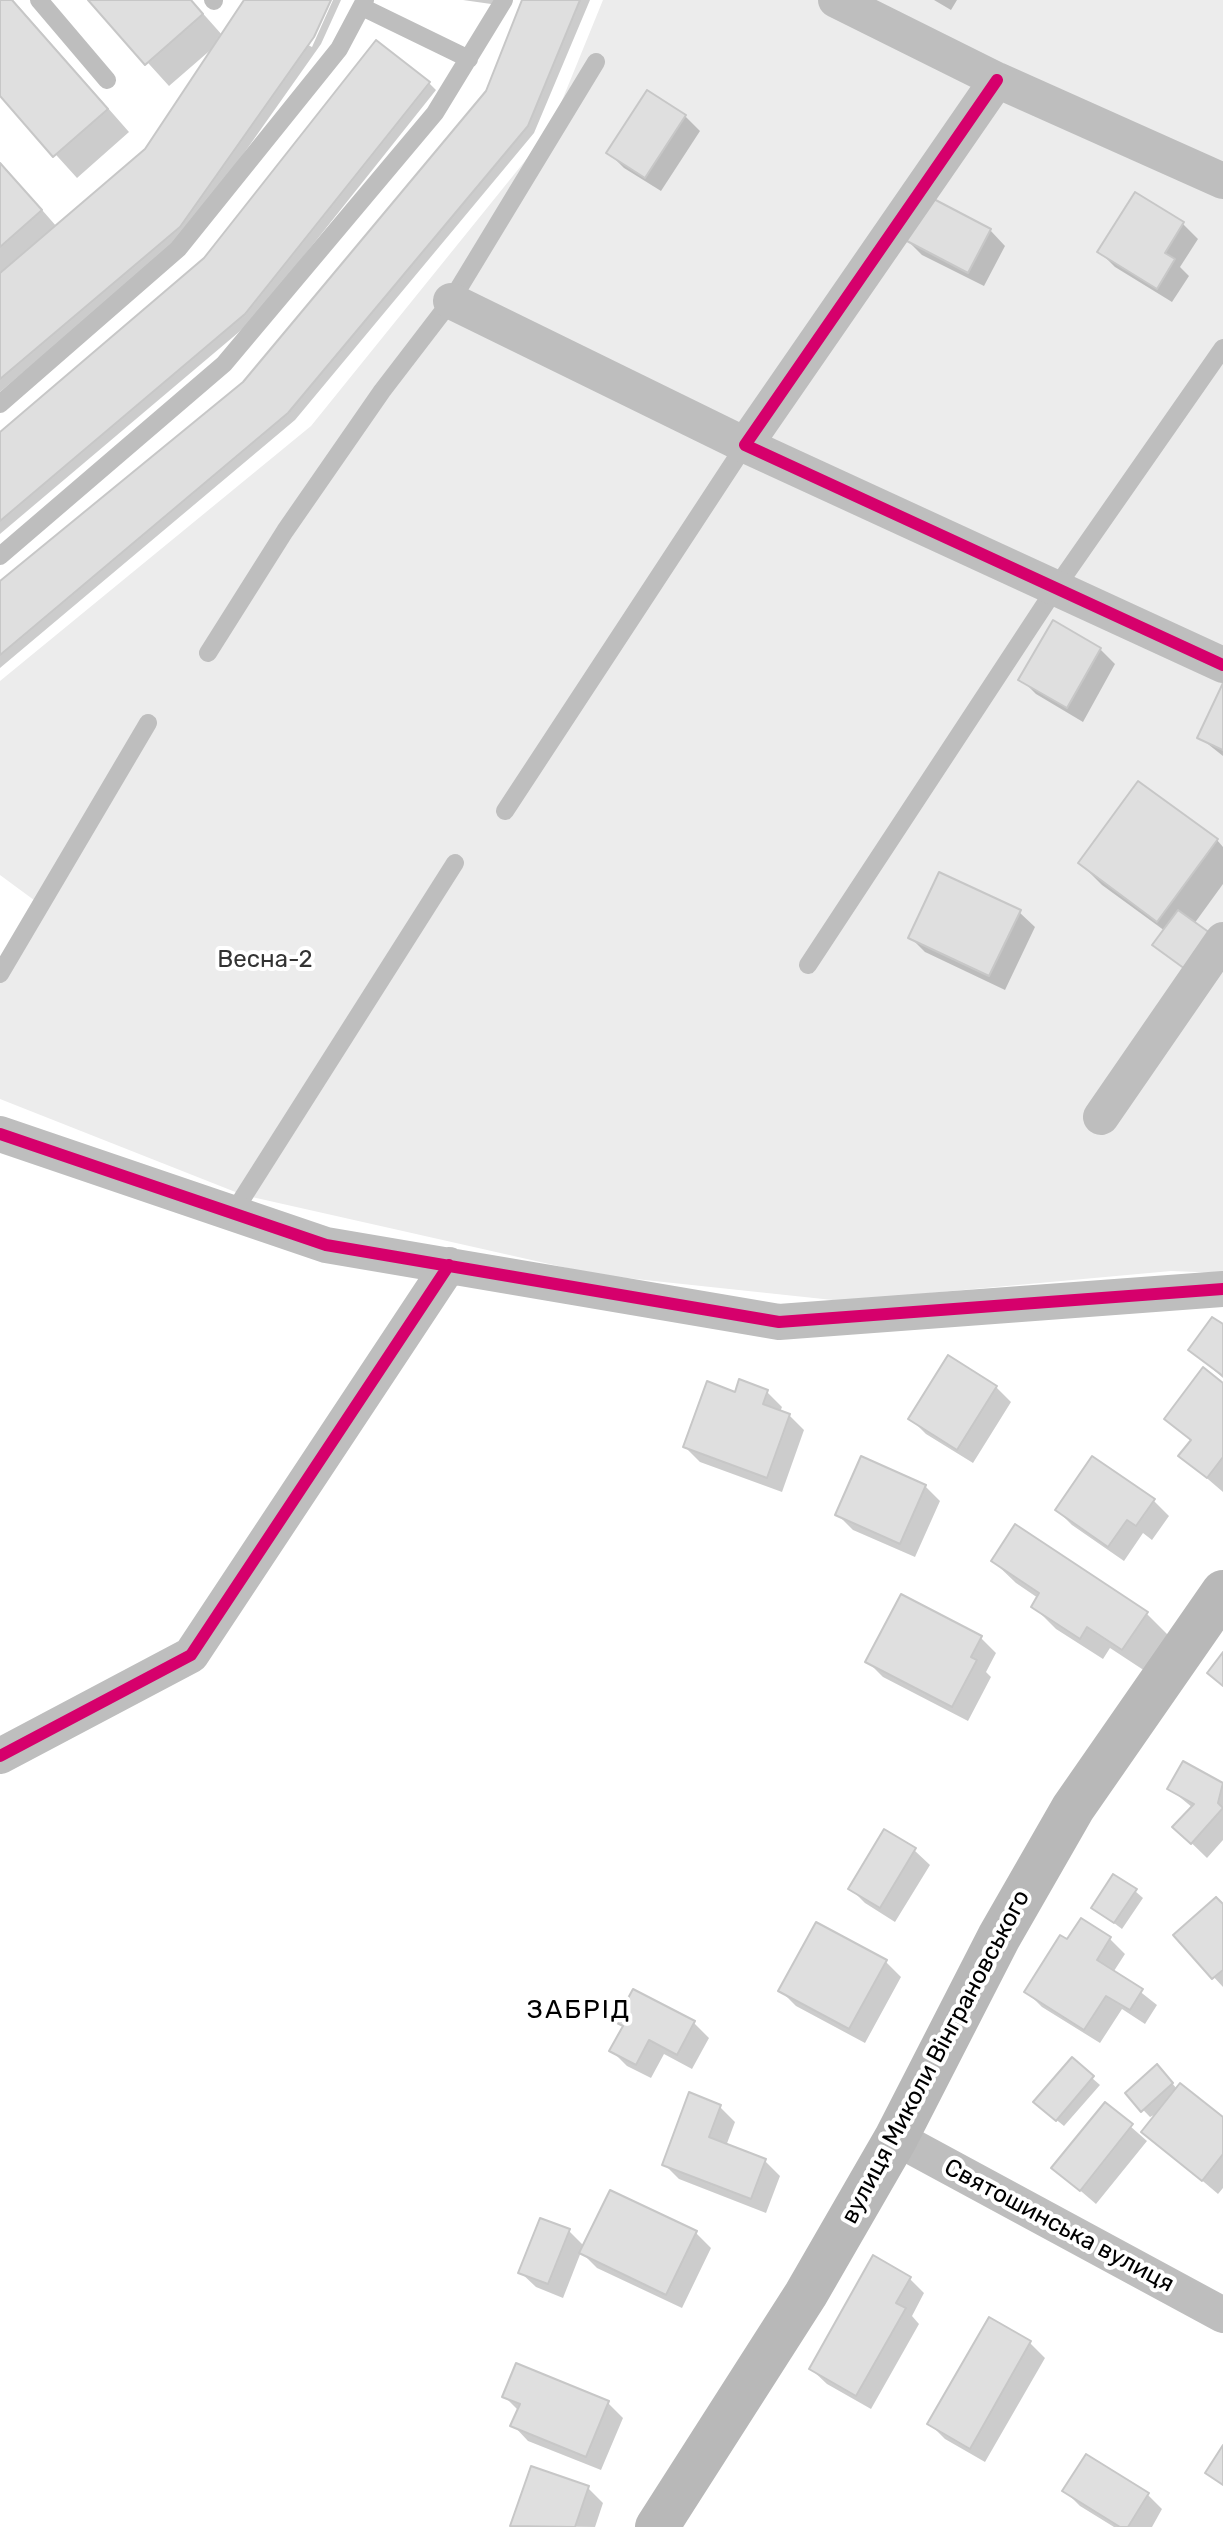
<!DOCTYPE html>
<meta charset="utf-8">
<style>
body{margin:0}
canvas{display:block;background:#fff}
</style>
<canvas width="1223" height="2527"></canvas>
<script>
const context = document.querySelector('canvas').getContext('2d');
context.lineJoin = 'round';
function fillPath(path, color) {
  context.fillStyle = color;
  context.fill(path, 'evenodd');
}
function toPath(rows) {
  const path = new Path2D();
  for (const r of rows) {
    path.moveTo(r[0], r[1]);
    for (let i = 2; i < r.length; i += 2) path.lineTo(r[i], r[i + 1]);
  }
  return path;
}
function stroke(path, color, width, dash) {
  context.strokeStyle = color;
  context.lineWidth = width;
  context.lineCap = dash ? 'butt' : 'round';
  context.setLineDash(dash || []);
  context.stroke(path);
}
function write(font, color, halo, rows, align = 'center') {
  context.font = font + ' Rubik,sans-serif';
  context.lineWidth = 8;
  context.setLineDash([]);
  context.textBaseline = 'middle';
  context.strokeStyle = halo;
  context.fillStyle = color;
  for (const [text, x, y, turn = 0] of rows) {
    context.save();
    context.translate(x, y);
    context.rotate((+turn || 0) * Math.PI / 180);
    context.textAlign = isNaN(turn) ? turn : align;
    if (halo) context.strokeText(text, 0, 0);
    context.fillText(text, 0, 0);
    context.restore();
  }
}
const green = toPath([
 [603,0,1223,0,1223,1273,1171,1271,842,1301,598,1275,243,1195,0,1099,0,966,38,903,0,875,0,681,311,426,550,130]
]);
const shadow = toPath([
 [0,0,13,0,129,132,77,178,0,93],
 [91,0,191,0,223,36,246,0,328,0,308,45,312,47,333,0,341,0,321,44,187,234,0,392,0,162,57,227,147,150,214,47,169,86],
 [463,0,498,0,498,5],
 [524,0,590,0,534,133,295,420,0,668,0,584,244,384,488,92],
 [934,0,957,0,951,10],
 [429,83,436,90,252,321,0,534,0,435],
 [685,116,700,131,661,191,624,168,609,153],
 [1183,224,1198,239,1180,267,1189,276,1172,302,1115,267,1100,252],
 [990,230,1005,246,984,286,922,255,907,240],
 [1054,623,1100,649,1115,664,1083,722,1036,694,1021,679],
 [1223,687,1223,756,1199,737],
 [1217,840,1223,847,1223,884,1194,924,1165,931,1102,885,1080,863],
 [1019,912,1035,927,1005,990,925,952,910,937],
 [1223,1327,1223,1378,1191,1350],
 [1223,1385,1223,1492,1181,1456,1192,1442,1167,1419],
 [996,1387,1011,1402,973,1463,926,1434,911,1419],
 [767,1392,782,1407,780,1412,789,1415,804,1430,782,1492,700,1462,685,1447,736,1394],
 [925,1486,940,1501,915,1557,853,1530,838,1515],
 [1154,1501,1169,1516,1152,1540,1143,1533,1124,1561,1072,1525,1057,1510],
 [993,1561,1146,1613,1169,1636,1145,1671,1110,1648,1103,1659,1056,1629,1033,1606,1038,1598,1016,1583],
 [902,1597,981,1638,996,1653,986,1672,991,1677,968,1721,883,1677,868,1662],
 [1184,1764,1223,1785,1223,1840,1207,1858,1175,1827,1193,1808,1170,1789],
 [914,1850,930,1865,895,1922,865,1903,850,1888],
 [1135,1891,1143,1898,1122,1929,1094,1908],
 [1223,1906,1223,1987,1175,1935],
 [1081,1920,1110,1939,1125,1954,1114,1971,1157,2005,1145,2024,1122,2009,1100,2043,1042,2007,1027,1992],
 [886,1962,901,1977,865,2043,796,2006,781,1991],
 [617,2022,694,2023,709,2038,692,2069,664,2054,651,2078,627,2066,612,2051,624,2028],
 [1164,2074,1178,2090,1223,2120,1223,2188,1218,2194,1144,2131,1160,2112,1150,2117,1127,2093],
 [1092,2078,1100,2085,1064,2126,1043,2109],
 [1105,2104,1147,2141,1096,2204,1054,2168],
 [720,2107,735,2122,726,2146,765,2161,780,2176,766,2213,679,2179,664,2164],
 [611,2192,696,2233,711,2248,682,2308,597,2268,581,2252,563,2298,536,2287,520,2272,569,2231,585,2247],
 [909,2278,924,2293,912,2316,919,2324,871,2409,827,2384,811,2369],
 [990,2319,1030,2343,1045,2358,985,2462,945,2439,930,2424],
 [504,2396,608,2403,623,2418,601,2470,528,2441,513,2425,519,2411],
 [588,2488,603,2503,595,2527,512,2526],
 [1065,2491,1147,2494,1162,2509,1152,2527,1114,2527,1080,2506]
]);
const building = toPath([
 [0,0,12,0,108,109,53,157,0,96,0,0],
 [88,0,191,0,203,14,145,65,88,0],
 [244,0,331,0,314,37,180,227,0,379,0,273,145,149,244,0],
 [522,0,580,0,528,126,288,413,0,655,0,581,243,382,486,91,522,0],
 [376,40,430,82,245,314,0,521,0,432,204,258,376,40],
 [647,90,686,115,645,178,606,153,647,90],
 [0,163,42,210,0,247,0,163],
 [1135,192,1184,222,1165,253,1175,259,1157,289,1097,252,1135,192],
 [928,196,991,229,968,273,905,240,928,196],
 [1053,620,1101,648,1067,708,1018,680,1053,620],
 [1223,683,1223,750,1197,738,1223,683],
 [1138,781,1218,839,1157,922,1078,863,1138,781],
 [939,872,1021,910,989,976,908,938,939,872],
 [1178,910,1210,933,1185,969,1152,945,1178,910],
 [1212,1317,1223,1324,1223,1376,1188,1350,1212,1317],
 [948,1355,997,1386,957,1450,908,1419,948,1355],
 [1203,1367,1223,1383,1223,1457,1207,1478,1178,1456,1191,1440,1164,1419,1203,1367],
 [739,1379,768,1390,763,1404,790,1414,767,1478,683,1447,707,1381,735,1392,739,1379],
 [861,1456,926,1485,900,1544,835,1515,861,1456],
 [1092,1456,1155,1499,1136,1526,1127,1520,1108,1547,1055,1510,1092,1456],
 [1015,1524,1148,1612,1122,1650,1087,1627,1080,1639,1031,1607,1039,1593,991,1561,1015,1524],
 [901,1594,982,1636,971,1657,977,1660,952,1707,865,1662,901,1594],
 [1223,1652,1223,1686,1207,1673,1223,1652],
 [1183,1761,1223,1783,1218,1803,1223,1808,1191,1844,1172,1827,1194,1804,1167,1789,1183,1761],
 [884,1829,916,1848,880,1908,848,1889,884,1829],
 [1113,1874,1137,1889,1114,1923,1091,1908,1113,1874],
 [1216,1897,1223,1904,1223,1970,1212,1979,1173,1935,1216,1897],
 [1081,1918,1111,1937,1097,1960,1143,1989,1130,2010,1106,1996,1084,2030,1024,1992,1060,1935,1067,1939,1081,1918],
 [816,1922,887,1960,849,2029,778,1991,816,1922],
 [633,1989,695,2021,677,2055,649,2040,636,2065,609,2051,623,2026,615,2022,633,1989],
 [1072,2057,1094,2076,1056,2121,1033,2102,1072,2057],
 [1157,2064,1173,2083,1141,2112,1125,2093,1157,2064],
 [1180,2083,1223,2117,1223,2154,1202,2181,1141,2132,1180,2083],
 [689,2092,721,2105,709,2137,766,2159,751,2199,662,2165,689,2092],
 [1105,2102,1133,2124,1080,2191,1051,2168,1105,2102],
 [610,2190,697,2231,666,2295,579,2253,610,2190],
 [540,2218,570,2229,548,2284,518,2273,540,2218],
 [873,2255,911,2277,896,2303,906,2308,856,2396,809,2369,873,2255],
 [989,2317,1031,2341,970,2449,927,2424,989,2317],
 [516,2363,609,2401,586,2457,510,2426,520,2404,502,2397,516,2363],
 [1223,2445,1223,2485,1205,2473,1223,2445],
 [1086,2454,1149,2493,1128,2527,1120,2527,1062,2491,1086,2454],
 [531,2466,589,2486,575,2527,510,2526,531,2466]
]);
const lane = toPath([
 [39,0,107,80],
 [213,0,214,1],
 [362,7,469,59],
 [0,404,178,249,339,49,365,0],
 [0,556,224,364,435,113,504,0],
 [208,653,285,531,382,391,451,301,596,62],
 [505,811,745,445],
 [808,965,1055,589,1223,348],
 [0,974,148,723],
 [233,1213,455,863]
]);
const street = toPath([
 [836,0,997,80,1223,181],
 [997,80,745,445,1223,665],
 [451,301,745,445],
 [1101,1117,1223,940],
 [0,1134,326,1245,779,1322,1223,1289],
 [0,1756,191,1655,449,1265],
 [896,2138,1223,2315]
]);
const secondary = toPath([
 [657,2527,806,2294,896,2138,999,1937,1073,1808,1223,1592]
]);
const cycleway = toPath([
 [997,80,745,445,1223,665],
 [0,1134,326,1245,779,1322,1223,1289],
 [0,1756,191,1655,449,1265]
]);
const parkNames = [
 ["Весна-2",265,960]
];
const streetNames = [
 ["вулиця Миколи Вінграновського",936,2057,-62],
 ["Святошинська вулиця",1059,2226,28]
];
const neighbourhoodNames = [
 ["ЗАБРІД",579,2010]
];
fillPath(green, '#ececec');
fillPath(shadow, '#0003');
fillPath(building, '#dfdfdf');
stroke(building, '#c7c7c7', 2);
stroke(lane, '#bebebe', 18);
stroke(street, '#bebebe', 36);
stroke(secondary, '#b8b8b8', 44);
stroke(cycleway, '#d6006c', 12);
write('24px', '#333', '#fff', parkNames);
write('24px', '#000', '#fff', streetNames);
context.letterSpacing = '2px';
write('26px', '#000', '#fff', neighbourhoodNames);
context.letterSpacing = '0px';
</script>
